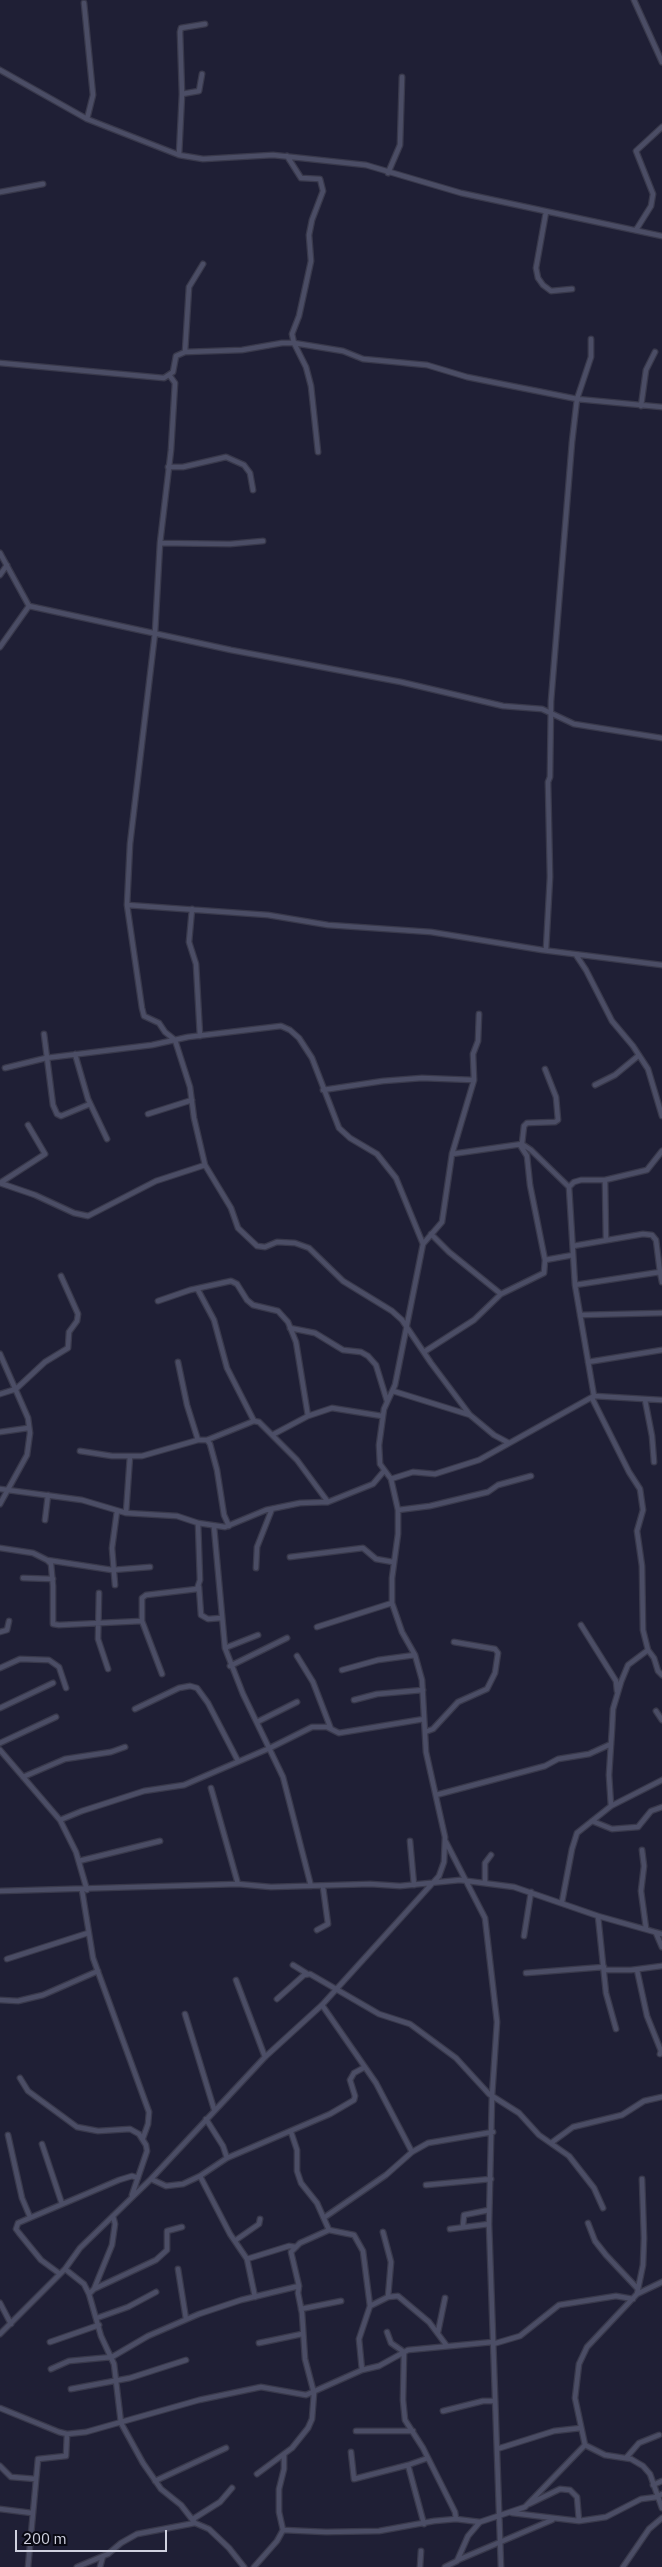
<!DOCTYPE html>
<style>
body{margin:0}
#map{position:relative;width:662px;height:2567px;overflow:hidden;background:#1f1f35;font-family:"IBM Plex Sans",sans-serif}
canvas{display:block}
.scale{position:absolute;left:15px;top:2530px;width:152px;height:22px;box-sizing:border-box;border:2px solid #d0d2e0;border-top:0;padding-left:6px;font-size:15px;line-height:18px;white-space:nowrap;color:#d0d2e0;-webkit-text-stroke:4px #0a0a14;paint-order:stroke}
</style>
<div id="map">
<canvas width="662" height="2567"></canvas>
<div class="scale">200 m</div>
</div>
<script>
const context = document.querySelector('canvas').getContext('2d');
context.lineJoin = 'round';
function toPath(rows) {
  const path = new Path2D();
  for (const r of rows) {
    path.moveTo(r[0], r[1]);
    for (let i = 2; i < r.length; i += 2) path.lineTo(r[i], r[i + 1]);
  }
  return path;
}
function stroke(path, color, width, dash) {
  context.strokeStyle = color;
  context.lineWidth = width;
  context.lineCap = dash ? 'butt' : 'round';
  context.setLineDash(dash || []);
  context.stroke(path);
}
const minor = toPath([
 [634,0,662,62],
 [84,3,93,95,87,119],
 [0,70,87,119,179,155,203,159,273,155,366,165,461,193,662,236],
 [182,94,199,91,202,74],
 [179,155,182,94,180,32,181,28,205,24],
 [287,156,301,178,320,179,323,191,312,220,309,235,311,261,299,316,292,334,294,343,306,367,311,386,318,452],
 [388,173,400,145,402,77],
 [0,192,43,184],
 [546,212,536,268,538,278,543,285,551,291,572,289],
 [636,230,651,206,653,194,636,151,662,127],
 [185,352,189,287,203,264],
 [0,363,164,378,173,372,176,356,185,352,242,350,282,343,294,343,343,351,363,359,427,365,467,377,577,399,662,407],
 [170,376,175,383,171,450,160,543,155,633,130,844,127,905,268,915,328,925,431,932,542,950,662,965],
 [641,406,646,370,655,352],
 [168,467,183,467,226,457,244,465,250,473,253,490],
 [160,543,230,544,263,541],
 [0,553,29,606,231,650,401,682,503,706,542,709,574,724,662,738],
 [0,575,7,565],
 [0,647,29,606],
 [127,905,142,1008,144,1016,159,1023,165,1032,175,1040,190,1087,194,1118,205,1165,231,1208,238,1228,257,1246,265,1247,277,1242,295,1243,309,1248,343,1281,392,1311,402,1320,431,1363,470,1415],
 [192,909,189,942,196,964,200,1036],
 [546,949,550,877,548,782,550,777,551,701,572,442,577,399,591,357,591,339],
 [576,955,586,970,612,1021,633,1046,648,1069,662,1116],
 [44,1034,53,1105,57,1114,61,1116,90,1104],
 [75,1054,88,1099,107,1139],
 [5,1068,46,1058,152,1045,188,1037,281,1026,290,1030,299,1038,312,1058,339,1128,350,1138,377,1154,396,1178,423,1244],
 [595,1085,615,1075,638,1056],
 [323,1090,383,1081,422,1078,474,1080],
 [148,1114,192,1100],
 [522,1144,531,1150,569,1187],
 [520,1145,527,1156,530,1185,545,1260],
 [452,1154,522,1144,524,1126,527,1123,555,1122,558,1120,556,1097,545,1069],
 [605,1180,606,1240],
 [0,1183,35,1195,74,1213,88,1216,156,1181,205,1165],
 [0,1183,45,1154,28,1125],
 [431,1234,449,1252,501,1294],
 [573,1246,643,1234,652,1235,656,1240,660,1272],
 [575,1285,660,1272,662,1282],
 [198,1290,214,1320,227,1368,254,1421],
 [158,1301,190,1290,231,1281,237,1284,247,1300,253,1305,278,1311,288,1322,296,1342,308,1416],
 [580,1315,662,1313],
 [290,1328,315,1333,343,1350,361,1352,368,1356,376,1365,387,1401],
 [424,1352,474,1320,501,1294,544,1273,545,1260,573,1255],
 [0,1354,28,1418,30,1433,27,1455,0,1504],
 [178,1362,187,1405,198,1440,207,1440,254,1421,259,1422,297,1460,328,1502],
 [588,1362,662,1350],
 [393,1391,470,1415,494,1435,509,1443],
 [0,1394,16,1389,45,1362,68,1348,69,1332,77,1321,78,1314,61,1276],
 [594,1396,575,1285,569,1187,574,1182,581,1180,605,1180,647,1170,662,1151],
 [592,1398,629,1472,640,1489,643,1510,637,1531,642,1566,643,1630,648,1650,654,1658,658,1671,662,1675],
 [645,1400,652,1436,654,1462],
 [0,1432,28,1428],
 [274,1434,308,1416,332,1408,382,1416],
 [207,1440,210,1444,217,1470,224,1515,229,1526],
 [80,1451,112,1456,142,1456,198,1440],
 [391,1479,413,1472,435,1474,479,1460,594,1396,662,1400],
 [0,1489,82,1500,126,1513,177,1516,198,1523,225,1527,266,1510,300,1503,328,1502,373,1484,384,1471],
 [398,1510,430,1506,488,1492,498,1485,531,1476],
 [126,1513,130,1456],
 [45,1520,48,1495],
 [214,1527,225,1648,258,1635],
 [0,1548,33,1553,47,1560,51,1564,53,1586,53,1624,59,1625,142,1621],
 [290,1557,363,1548,376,1559,393,1562],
 [47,1560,112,1570,150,1567],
 [256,1568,257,1547,272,1509],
 [23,1578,53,1579],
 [115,1585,112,1548,117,1511],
 [199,1587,201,1615,208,1619,221,1618],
 [99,1593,98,1639,108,1669],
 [581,1625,616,1681,617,1691],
 [317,1627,392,1603],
 [0,1632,7,1630,9,1621],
 [225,1648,243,1694,283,1777,311,1886],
 [297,1656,313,1682,331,1729],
 [230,1666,287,1638],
 [0,1668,20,1659,49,1660,59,1667,66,1688],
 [342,1670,378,1660,415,1655],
 [162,1674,142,1621,142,1598,146,1595,197,1589,200,1580,198,1523],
 [354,1700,377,1694,423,1690],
 [0,1708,53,1683],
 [135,1709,179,1688,190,1686,197,1688,208,1703,238,1761],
 [656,1711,662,1720],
 [257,1722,297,1702],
 [425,1732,433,1729,458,1702,487,1689,495,1673,498,1653,495,1649,454,1642],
 [0,1743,56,1717],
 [0,1750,60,1820,76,1852,87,1890],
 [23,1777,65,1759,111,1752,125,1747],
 [211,1788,238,1884],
 [436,1795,545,1766,558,1759,589,1754,611,1744],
 [611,1806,662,1780],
 [60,1820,82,1811,144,1791,184,1785,270,1748,312,1727,327,1727,339,1733,424,1719],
 [592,1821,612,1829,638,1827,651,1811,662,1807],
 [410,1841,414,1885],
 [446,1842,485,1918,497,2022,492,2096,489,2224,501,2567],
 [642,1850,644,1866,641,1891,646,1928],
 [79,1861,160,1841],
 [485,1883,485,1863,491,1855],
 [82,1890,93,1958,149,2112,148,2124,143,2138],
 [0,1891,238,1884,271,1887,370,1884,400,1886,460,1880,514,1887,598,1916,662,1934],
 [562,1902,572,1849,577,1833,611,1806,609,1775,612,1729,613,1709,621,1682,628,1665,648,1650],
 [598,1916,606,1993,616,2029],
 [317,1930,328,1924,323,1887],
 [656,1933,662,1947],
 [524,1936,531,1892],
 [7,1959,88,1933],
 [293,1965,306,1973],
 [604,1970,631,1970,662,1966],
 [637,1970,647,2016,661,2051,660,2054],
 [526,1973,604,1967],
 [236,1980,265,2057],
 [277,1999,304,1975,310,1974,379,2014,410,2024,456,2058,489,2094,519,2113,539,2135,569,2156,594,2188,603,2208],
 [0,2000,18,2001,43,1995,98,1971],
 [322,2005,376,2083,412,2152],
 [185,2014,214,2109],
 [20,2078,28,2091,77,2127,98,2131,130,2129,139,2134,146,2145,147,2151,132,2195],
 [206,2119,223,2146,227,2158],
 [291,2132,297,2150,297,2171,301,2183,317,2203,329,2230],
 [8,2135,22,2198,30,2217],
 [551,2143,573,2127,622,2115,644,2101,662,2097],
 [42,2144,62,2204],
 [200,2176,230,2234,247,2259,255,2297],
 [151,2179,166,2186,183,2184,200,2176,227,2158,330,2114,354,2100,355,2096,350,2080,354,2073,365,2067],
 [426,2185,491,2179],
 [325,2217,386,2175,412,2152,428,2143,493,2132],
 [588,2223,595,2241,606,2255,638,2289],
 [463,2226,464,2215,489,2210],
 [450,2229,489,2224],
 [383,2232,391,2262,388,2297],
 [236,2240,259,2224,260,2219],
 [247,2259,289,2246,296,2247],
 [65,2269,84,2284,89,2294,101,2336,114,2364,121,2423,143,2463,161,2489,181,2505,195,2523,209,2529,229,2548,244,2567],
 [178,2269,186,2319],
 [60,2274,41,2260,19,2233,16,2229,18,2223,119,2180,132,2176,138,2178],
 [94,2289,156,2260,167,2250,167,2231,182,2227],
 [89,2294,94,2289,112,2245,115,2224,113,2216],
 [637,2294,662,2282],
 [0,2303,11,2324],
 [370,2306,388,2297,398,2296,429,2322,447,2346],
 [301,2309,341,2301],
 [97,2318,128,2307,156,2292],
 [387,2332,391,2343,404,2352,403,2400,405,2420,423,2448,455,2512,456,2519],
 [438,2332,445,2298],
 [0,2334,65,2269,80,2248,151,2179,265,2057,322,2005,439,1876,444,1862,445,1837,426,1752,422,1680,415,1655,402,1632,392,1603,392,1578,398,1534,398,1510,391,1479,380,1464,379,1445,384,1409,395,1385,423,1244,442,1222,452,1154,474,1080,473,1054,478,1041,479,1014],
 [50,2342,99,2325],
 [259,2343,302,2334],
 [493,2344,520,2336,559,2305,616,2296,633,2299],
 [51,2369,69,2361,112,2357,148,2336,199,2314,241,2300,299,2286],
 [71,2389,130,2378,186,2360],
 [0,2408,59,2432,67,2434,86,2432,199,2400,261,2387,306,2395,362,2370,379,2366,408,2350,493,2342],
 [443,2411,483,2401,495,2401],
 [356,2431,413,2431],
 [585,2445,605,2455,631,2459,643,2466,650,2474,662,2508],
 [497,2449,554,2431,581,2428],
 [351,2452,354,2479,408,2465],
 [626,2458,639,2443,659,2435],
 [0,2466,11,2477,36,2479],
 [257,2474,292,2448,308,2428,312,2419,314,2393,305,2359,302,2313,298,2293,299,2286,291,2252,300,2243,329,2230,354,2235,363,2251,370,2306,359,2339,362,2370],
 [155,2481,226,2448],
 [653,2485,662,2481],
 [529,2504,560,2489,570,2490,577,2497,579,2521],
 [0,2509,32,2513],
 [512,2513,579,2521,606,2517,641,2499,657,2497,662,2494],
 [193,2519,220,2502,232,2488],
 [424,2524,408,2465,428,2458],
 [283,2530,326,2532,379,2531,434,2521,456,2519,480,2522],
 [458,2560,552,2520],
 [28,2567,38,2459,66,2456,67,2434],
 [77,2567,108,2554,121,2543,137,2534,195,2523],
 [100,2567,103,2556],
 [254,2567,277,2541,283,2530,279,2512,279,2489,284,2469,284,2455],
 [420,2567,421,2551],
 [445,2567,457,2561,468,2536,480,2522,525,2507,585,2445,575,2398,579,2364,587,2347,637,2294,643,2265,644,2238,642,2179],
 [623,2567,649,2529,662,2518]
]);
stroke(minor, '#39394b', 7);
stroke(minor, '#4b4d65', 4.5);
</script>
